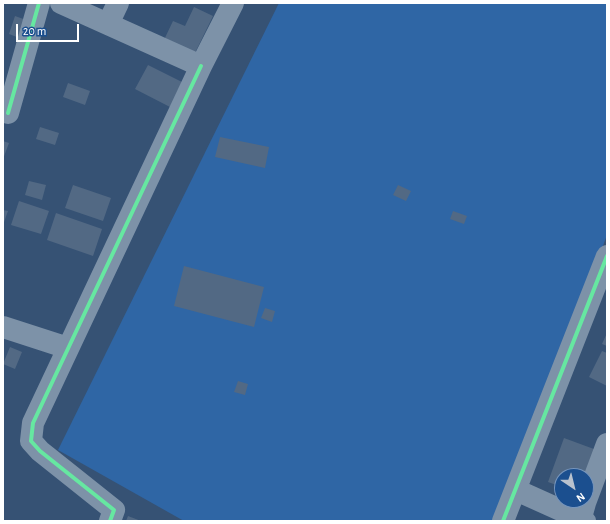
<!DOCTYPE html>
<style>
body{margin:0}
#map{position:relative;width:610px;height:524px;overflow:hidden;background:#365274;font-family:"Alegreya Sans",sans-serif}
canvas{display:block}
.frame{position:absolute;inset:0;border:4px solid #fff;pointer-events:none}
.north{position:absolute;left:554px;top:468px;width:40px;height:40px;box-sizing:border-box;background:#1b4f8f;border:1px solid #7695bc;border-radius:50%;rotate:145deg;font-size:11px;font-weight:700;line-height:16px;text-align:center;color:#fff}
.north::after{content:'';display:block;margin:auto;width:14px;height:18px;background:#b9c2ce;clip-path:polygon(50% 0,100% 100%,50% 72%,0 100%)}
.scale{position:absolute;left:16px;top:24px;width:63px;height:18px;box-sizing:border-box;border:2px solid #fff;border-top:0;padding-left:5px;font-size:12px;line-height:14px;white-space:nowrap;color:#fff;-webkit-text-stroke:3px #1b4f8f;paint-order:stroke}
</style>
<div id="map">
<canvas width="610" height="524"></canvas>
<div class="frame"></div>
<div class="north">N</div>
<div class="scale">20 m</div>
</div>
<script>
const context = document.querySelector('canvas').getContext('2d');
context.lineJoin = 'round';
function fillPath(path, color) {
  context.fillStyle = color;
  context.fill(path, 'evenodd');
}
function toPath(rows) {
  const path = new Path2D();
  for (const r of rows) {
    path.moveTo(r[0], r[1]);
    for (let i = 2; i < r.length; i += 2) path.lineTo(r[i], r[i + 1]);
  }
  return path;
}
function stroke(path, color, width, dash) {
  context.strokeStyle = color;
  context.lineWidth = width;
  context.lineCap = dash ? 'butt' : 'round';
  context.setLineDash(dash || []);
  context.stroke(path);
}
const green = toPath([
 [279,3,607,3,607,235,499,521,184,521,58,450]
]);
const building = toPath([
 [194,7,213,16,193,57,163,42,173,21,185,26],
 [15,16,29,21,22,39,9,34],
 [148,65,182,82,170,107,135,89],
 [68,83,90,91,85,105,63,97],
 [40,127,59,133,55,145,36,139],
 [220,137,269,147,265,168,215,157],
 [3,141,9,143,3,159],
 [29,181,46,185,42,200,25,195],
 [73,185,111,198,103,221,65,208],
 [398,185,411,191,406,201,393,195],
 [19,201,49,211,41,234,11,225],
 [3,210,8,211,3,225],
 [453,211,467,216,464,224,450,219],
 [56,213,102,229,93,256,47,240],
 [184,266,264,287,254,327,174,306],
 [265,308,275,311,272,322,261,318],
 [607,333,607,346,602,344],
 [10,347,22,352,15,369,3,364],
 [602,351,607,353,607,386,589,377],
 [238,381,248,384,245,395,234,392],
 [564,438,602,452,586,476,575,476,571,475,571,476,562,476,562,487,548,482],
 [128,516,141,521,126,521]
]);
const minor = toPath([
 [61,3,201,66,233,3],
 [108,24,118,3],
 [8,113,39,3],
 [3,327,68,348],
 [516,490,585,521],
 [110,521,114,510,40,451,31,441,33,423,201,66],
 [503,521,607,256],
 [580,521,585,503,607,444]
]);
const cycleway = toPath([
 [8,113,39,3],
 [110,521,114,510,40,451,31,441,33,423,201,66],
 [503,521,607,256]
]);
fillPath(green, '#2f66a5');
fillPath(building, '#526984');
stroke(minor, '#7d92a8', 22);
stroke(cycleway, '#66e7a1', 4);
</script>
